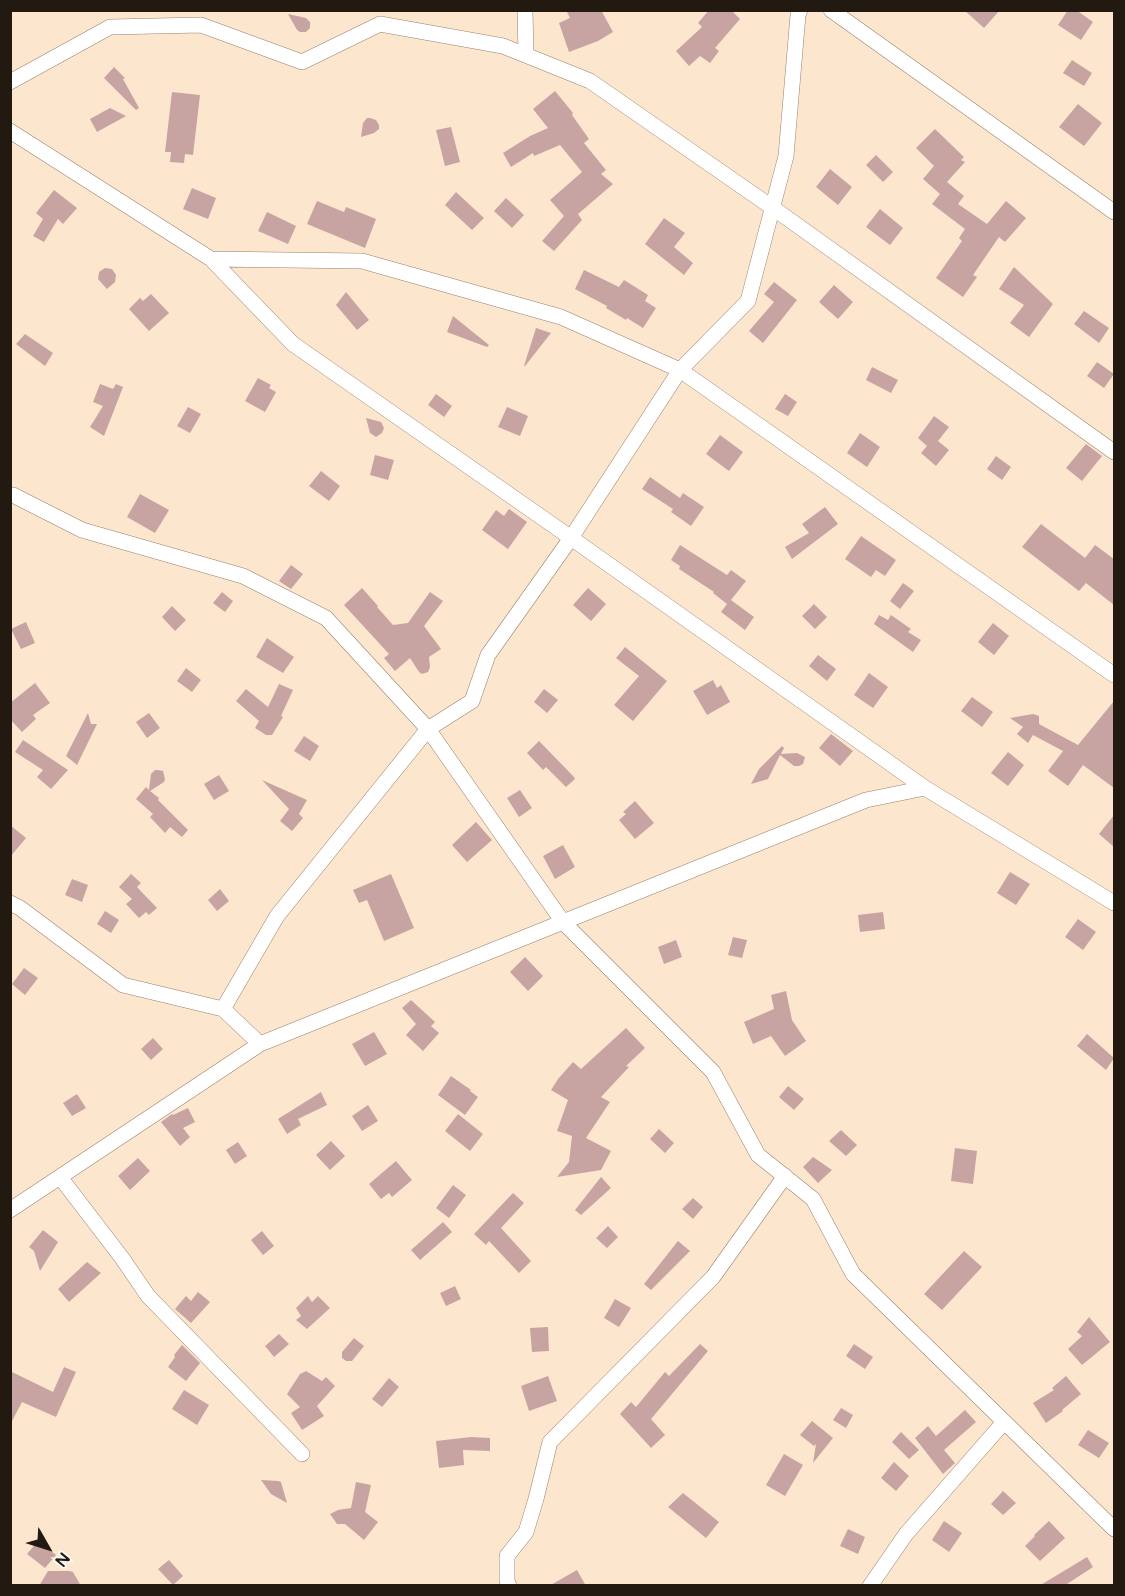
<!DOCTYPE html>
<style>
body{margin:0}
#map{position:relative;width:1125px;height:1596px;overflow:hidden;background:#fde6ce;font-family:"Varela Round",sans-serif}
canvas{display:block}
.frame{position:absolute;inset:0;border:12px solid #221a11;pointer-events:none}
.north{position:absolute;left:18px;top:1518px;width:60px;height:60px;-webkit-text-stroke:4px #fbf7f2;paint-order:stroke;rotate:129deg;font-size:16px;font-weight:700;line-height:24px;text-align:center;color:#221a11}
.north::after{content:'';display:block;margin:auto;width:21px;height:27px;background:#221a11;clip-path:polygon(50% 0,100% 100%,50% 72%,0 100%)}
</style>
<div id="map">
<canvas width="1125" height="1596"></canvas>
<div class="frame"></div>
<div class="north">N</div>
</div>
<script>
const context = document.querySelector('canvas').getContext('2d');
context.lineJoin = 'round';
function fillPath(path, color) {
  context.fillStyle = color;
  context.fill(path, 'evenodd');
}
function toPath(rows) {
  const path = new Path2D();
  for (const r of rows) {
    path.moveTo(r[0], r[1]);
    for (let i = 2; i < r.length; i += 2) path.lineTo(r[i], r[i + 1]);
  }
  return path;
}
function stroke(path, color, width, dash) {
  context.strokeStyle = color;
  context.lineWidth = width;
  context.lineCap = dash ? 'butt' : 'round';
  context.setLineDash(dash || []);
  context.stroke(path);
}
const building = toPath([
 [566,10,601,10,613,32,598,41,569,52,559,23,570,18],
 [709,10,731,10,740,19,715,48,719,51,710,63,700,56,689,66,676,51,702,27,698,23],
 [964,10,1000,10,984,28],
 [1068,10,1076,10,1093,22,1081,40,1058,25],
 [288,14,306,18,310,22,310,28,306,32,300,32,297,30],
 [1072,60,1092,73,1084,86,1063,73],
 [114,67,125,78,123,79,139,108,136,110,104,78],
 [555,91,573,113,572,115,589,139,584,143,606,170,601,174,613,184,578,214,582,220,554,251,542,241,564,216,550,200,582,172,560,145,534,156,533,153,511,167,503,153,530,136,548,128,533,109],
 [172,92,200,95,193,155,185,154,184,163,170,162,171,152,165,152],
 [1078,104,1102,123,1084,146,1059,127],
 [110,108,126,116,97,132,90,119],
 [367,118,370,118,376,120,379,125,379,129,374,133,361,137,363,123],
 [451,127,460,162,445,166,436,130],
 [935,129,964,157,961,160,965,162,947,182,964,196,958,204,987,224,1006,201,1026,218,1005,242,999,237,973,275,977,277,963,297,936,278,962,241,959,238,965,229,932,204,940,194,923,179,934,166,916,148],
 [876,155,893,172,883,182,866,165],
 [830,169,852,187,838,205,816,187],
 [192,188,216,198,208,219,183,209],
 [54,190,77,208,63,224,58,219,44,242,33,236,43,219,36,213],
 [456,192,484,218,472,230,445,205],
 [506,198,524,215,512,228,494,211],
 [317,201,344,212,346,207,376,219,365,248,307,224],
 [880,209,903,228,890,245,866,227],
 [267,212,296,226,288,244,258,231],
 [664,218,685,233,674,247,693,263,684,275,645,244],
 [1014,267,1053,304,1029,337,1010,323,1024,305,999,289],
 [105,268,112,269,116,275,115,282,107,289,98,279,99,272],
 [584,270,619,287,624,280,648,295,645,301,656,308,643,328,627,318,626,320,606,308,607,306,575,289],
 [774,282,797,300,763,343,749,331,774,302,764,294],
 [834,285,853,302,838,319,819,302],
 [346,292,369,320,357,330,336,305],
 [151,294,169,313,149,331,129,309,140,298,143,301],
 [1084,311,1109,328,1099,343,1074,324],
 [453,316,489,345,487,347,447,332],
 [536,328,551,333,525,366,524,366],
 [25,334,53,353,45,366,16,344],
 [1097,362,1114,374,1104,388,1087,376],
 [872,367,898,380,891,393,866,380],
 [258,378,271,385,269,388,276,392,265,412,245,401],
 [100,384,113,389,116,384,123,387,104,436,90,427,103,406,93,402],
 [436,394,452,406,444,417,428,405],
 [785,394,797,402,788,416,775,409],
 [188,407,201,414,190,433,177,426],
 [507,407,528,416,520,436,498,427],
 [934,416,949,427,938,441,949,450,936,466,921,453,927,446,918,438],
 [366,418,381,422,384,428,382,433,376,437,370,433],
 [860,433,880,447,867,467,847,453],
 [720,435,743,452,729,471,706,454],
 [1086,444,1102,456,1082,481,1066,468],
 [375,455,394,460,388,480,370,475],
 [996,456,1011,467,1002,480,987,469],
 [321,471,340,486,329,501,309,486],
 [650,477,680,498,683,493,704,507,691,526,671,512,673,509,642,489],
 [140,494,169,510,155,533,127,517],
 [825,507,838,524,792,559,785,547,809,533,802,524],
 [509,509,527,522,508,549,482,530,496,510,504,516],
 [1041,524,1085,558,1095,545,1114,559,1114,605,1086,583,1079,591,1022,547],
 [861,536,896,560,885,576,876,570,871,577,845,559],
 [680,545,727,575,731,570,746,581,731,600,754,617,745,630,721,612,727,604,713,593,714,592,679,569,680,566,671,560],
 [291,565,303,574,291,589,279,581],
 [903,583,914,591,900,609,890,601],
 [362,588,378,606,377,607,393,625,408,623,430,592,443,601,424,626,441,649,429,657,430,667,428,672,422,674,419,672,410,658,395,671,384,658,389,654,344,605],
 [588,588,606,604,591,621,573,605],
 [222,592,233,601,225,612,213,603],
 [814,604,827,617,815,629,802,616],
 [172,606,186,620,175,631,162,617],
 [879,615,888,620,891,615,911,629,908,632,921,640,913,652,874,624],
 [26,622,35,643,21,649,11,629],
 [993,623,1009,636,994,655,978,642],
 [267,638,294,657,283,673,256,657],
 [625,647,667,681,633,721,614,705,639,676,616,658],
 [818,655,836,669,827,681,809,666],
 [186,668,201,680,192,692,177,681],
 [869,673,888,687,873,708,854,695],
 [713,680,717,688,721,685,730,702,707,715,693,691],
 [35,683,50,703,33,715,36,719,22,732,10,719,10,703],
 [279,684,293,690,281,716,283,717,272,735,266,735,255,728,259,721,236,701,246,689,268,707],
 [544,689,558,700,547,713,534,702],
 [972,697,993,712,982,727,961,711],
 [1114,701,1114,788,1083,765,1068,786,1048,771,1063,751,1033,735,1028,743,1017,734,1023,727,1010,718,1033,714,1039,716,1039,724,1078,745],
 [88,713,91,724,97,724,77,765,66,756],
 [149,713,160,728,147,738,136,722],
 [831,734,853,751,840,766,819,748],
 [304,736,319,746,310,761,294,751],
 [23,740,68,770,51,789,37,777,43,770,15,752],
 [539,741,574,777,575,779,566,787,546,767,543,770,527,753],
 [782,746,784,748,781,754,797,753,805,757,803,764,799,766,794,766,780,755,768,779,751,784,759,769],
 [1008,752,1024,765,1008,786,991,773],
 [155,770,158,770,163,771,165,779,164,782,150,791,159,798,158,800,188,830,182,837,170,827,165,833,150,817,153,814,136,799,146,787,149,790,151,774],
 [219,775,229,791,214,800,204,784],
 [262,780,307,800,299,814,303,818,292,831,280,821,289,809],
 [520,790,532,808,519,817,507,798],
 [635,801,654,823,635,839,619,820,626,814,623,812],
 [1114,815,1114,847,1099,834],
 [476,822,492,840,467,862,452,845],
 [10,825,26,838,10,857],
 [563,845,575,867,555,879,543,856],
 [1010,872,1030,884,1016,905,997,893],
 [131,874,141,883,137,887,157,908,149,915,146,912,139,918,126,904,132,899,119,887],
 [391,874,414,928,384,941,367,900,359,903,353,890],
 [72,879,88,885,82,902,65,895],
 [220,889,229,901,217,911,208,900],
 [105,911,119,920,111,933,97,924],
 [883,912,885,929,860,932,858,915],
 [1078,919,1096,932,1083,950,1065,937],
 [733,937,747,940,742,958,728,955],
 [676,940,682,957,664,964,658,947],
 [525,957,543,976,528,991,510,972],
 [24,968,38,978,25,995,12,984],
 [786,991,792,1020,806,1041,785,1056,771,1036,753,1044,744,1022,774,1009,771,995],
 [411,1000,435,1022,431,1026,439,1033,423,1051,406,1035,416,1024,402,1008],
 [626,1028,645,1048,626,1066,629,1067,601,1097,610,1102,586,1138,611,1151,601,1170,557,1177,569,1162,572,1136,557,1131,568,1100,551,1090,558,1079,573,1062,581,1069],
 [374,1032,387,1054,365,1066,352,1044],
 [1087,1034,1114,1058,1106,1070,1077,1046],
 [153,1038,163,1049,151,1060,141,1049],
 [451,1076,471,1090,470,1091,478,1097,465,1115,438,1095],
 [788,1086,804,1099,794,1110,779,1097],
 [321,1092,327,1105,298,1119,301,1125,287,1134,278,1119],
 [77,1094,86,1108,72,1116,63,1103],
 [368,1105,378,1121,362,1131,352,1116],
 [188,1108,195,1122,183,1128,190,1137,180,1146,161,1122,172,1114,173,1115],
 [458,1114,483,1134,470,1151,445,1131],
 [659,1129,674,1143,665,1153,650,1139],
 [841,1130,857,1145,846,1156,829,1141],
 [331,1141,345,1156,330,1170,316,1155],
 [238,1142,247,1156,235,1164,226,1150],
 [955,1148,977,1151,973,1184,951,1181],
 [813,1157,832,1170,818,1183,803,1167],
 [138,1158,150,1171,130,1190,118,1176],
 [396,1161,412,1180,392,1197,389,1193,381,1199,369,1184],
 [601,1177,611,1188,581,1215,575,1210],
 [453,1185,466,1195,449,1218,436,1208],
 [513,1193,524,1203,501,1228,531,1261,519,1273,489,1241,486,1245,474,1234],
 [693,1198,703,1207,693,1219,682,1209],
 [443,1222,452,1232,420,1260,411,1250],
 [608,1226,618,1237,607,1248,596,1238],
 [43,1230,58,1242,40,1271,34,1251,29,1247],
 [262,1231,274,1246,263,1255,251,1240],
 [678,1241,690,1251,651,1290,644,1284],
 [964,1251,982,1267,942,1310,924,1294],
 [87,1262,101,1273,69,1302,58,1289],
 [455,1286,461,1299,446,1306,440,1293],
 [198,1292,210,1302,191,1323,175,1309,186,1296,191,1301],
 [308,1296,312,1302,318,1296,330,1308,307,1329,296,1320,301,1316,296,1308],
 [615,1299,631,1308,619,1327,604,1318],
 [1089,1317,1110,1342,1082,1365,1068,1349,1082,1336,1077,1332],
 [548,1327,549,1351,532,1352,530,1328],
 [279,1334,289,1344,274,1357,265,1346],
 [354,1338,364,1346,352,1361,346,1361,342,1358,342,1352],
 [700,1344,708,1351,651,1419,665,1435,651,1448,620,1414,631,1402,636,1407,665,1372,669,1376],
 [854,1344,873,1357,865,1369,846,1356],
 [182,1345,200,1363,186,1381,168,1367,175,1357,174,1355],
 [64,1367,76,1372,56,1417,22,1402,10,1425,10,1371,53,1392],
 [306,1371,322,1381,326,1377,335,1386,317,1406,324,1416,302,1430,291,1413,300,1407,287,1394,300,1374],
 [548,1376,557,1401,529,1411,521,1386],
 [1066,1376,1081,1394,1062,1410,1063,1411,1046,1423,1033,1403,1054,1390,1052,1388],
 [389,1378,399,1387,382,1407,372,1399],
 [184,1390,209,1405,197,1425,172,1409],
 [841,1408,853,1415,846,1428,833,1420],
 [965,1410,976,1422,944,1450,955,1463,943,1474,915,1438,928,1426,936,1436],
 [812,1421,833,1438,813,1463,816,1444,814,1446,800,1435],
 [1088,1430,1109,1443,1099,1458,1078,1445],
 [901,1432,919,1450,909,1459,892,1442],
 [471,1437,490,1438,490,1451,463,1450,464,1465,439,1468,436,1441],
 [784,1454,803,1465,785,1496,766,1485],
 [894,1462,909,1476,896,1491,881,1478],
 [261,1480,278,1481,281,1482,287,1503,271,1494],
 [356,1482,371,1485,365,1512,378,1522,364,1540,345,1524,337,1524,330,1514,338,1510,351,1508],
 [1003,1491,1016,1503,1003,1515,991,1504],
 [683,1493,719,1522,706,1538,668,1507],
 [944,1521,962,1533,949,1552,932,1540],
 [1049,1521,1065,1538,1040,1561,1025,1546,1035,1536,1034,1535],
 [848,1529,865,1537,858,1554,840,1546],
 [38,1541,56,1555,45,1568,27,1554],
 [1087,1557,1093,1567,1064,1586,1039,1586],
 [169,1560,183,1576,173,1585,158,1569],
 [577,1570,586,1586,549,1586],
 [48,1571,69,1571,73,1572,81,1586,39,1586]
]);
const street = toPath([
 [525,10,526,55],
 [831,10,1114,212],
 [10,82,110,27,201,25,302,62,380,24,503,46,590,81,773,208,1114,452],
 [10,131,211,259,293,344,557,528,925,788],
 [211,259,362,261,561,317,680,370,1114,675],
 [13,495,82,530,243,576,326,618,428,729,563,922,713,1072,758,1155,813,1199,853,1274,1114,1529],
 [10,903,20,908,123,985,223,1009,260,1044],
 [223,1009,277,916,428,729,472,701,488,655,571,538,680,370,748,301,786,156,798,15,800,10],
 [60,1177,122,1258,148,1296,302,1454],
 [10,1210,260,1044,866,800,925,788,1114,903],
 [509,1586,507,1580,507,1556,526,1532,536,1499,550,1442,713,1277,785,1176],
 [870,1586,906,1534,1004,1422]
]);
fillPath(building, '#c7a4a2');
stroke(street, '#97826c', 16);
stroke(street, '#fff', 15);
</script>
